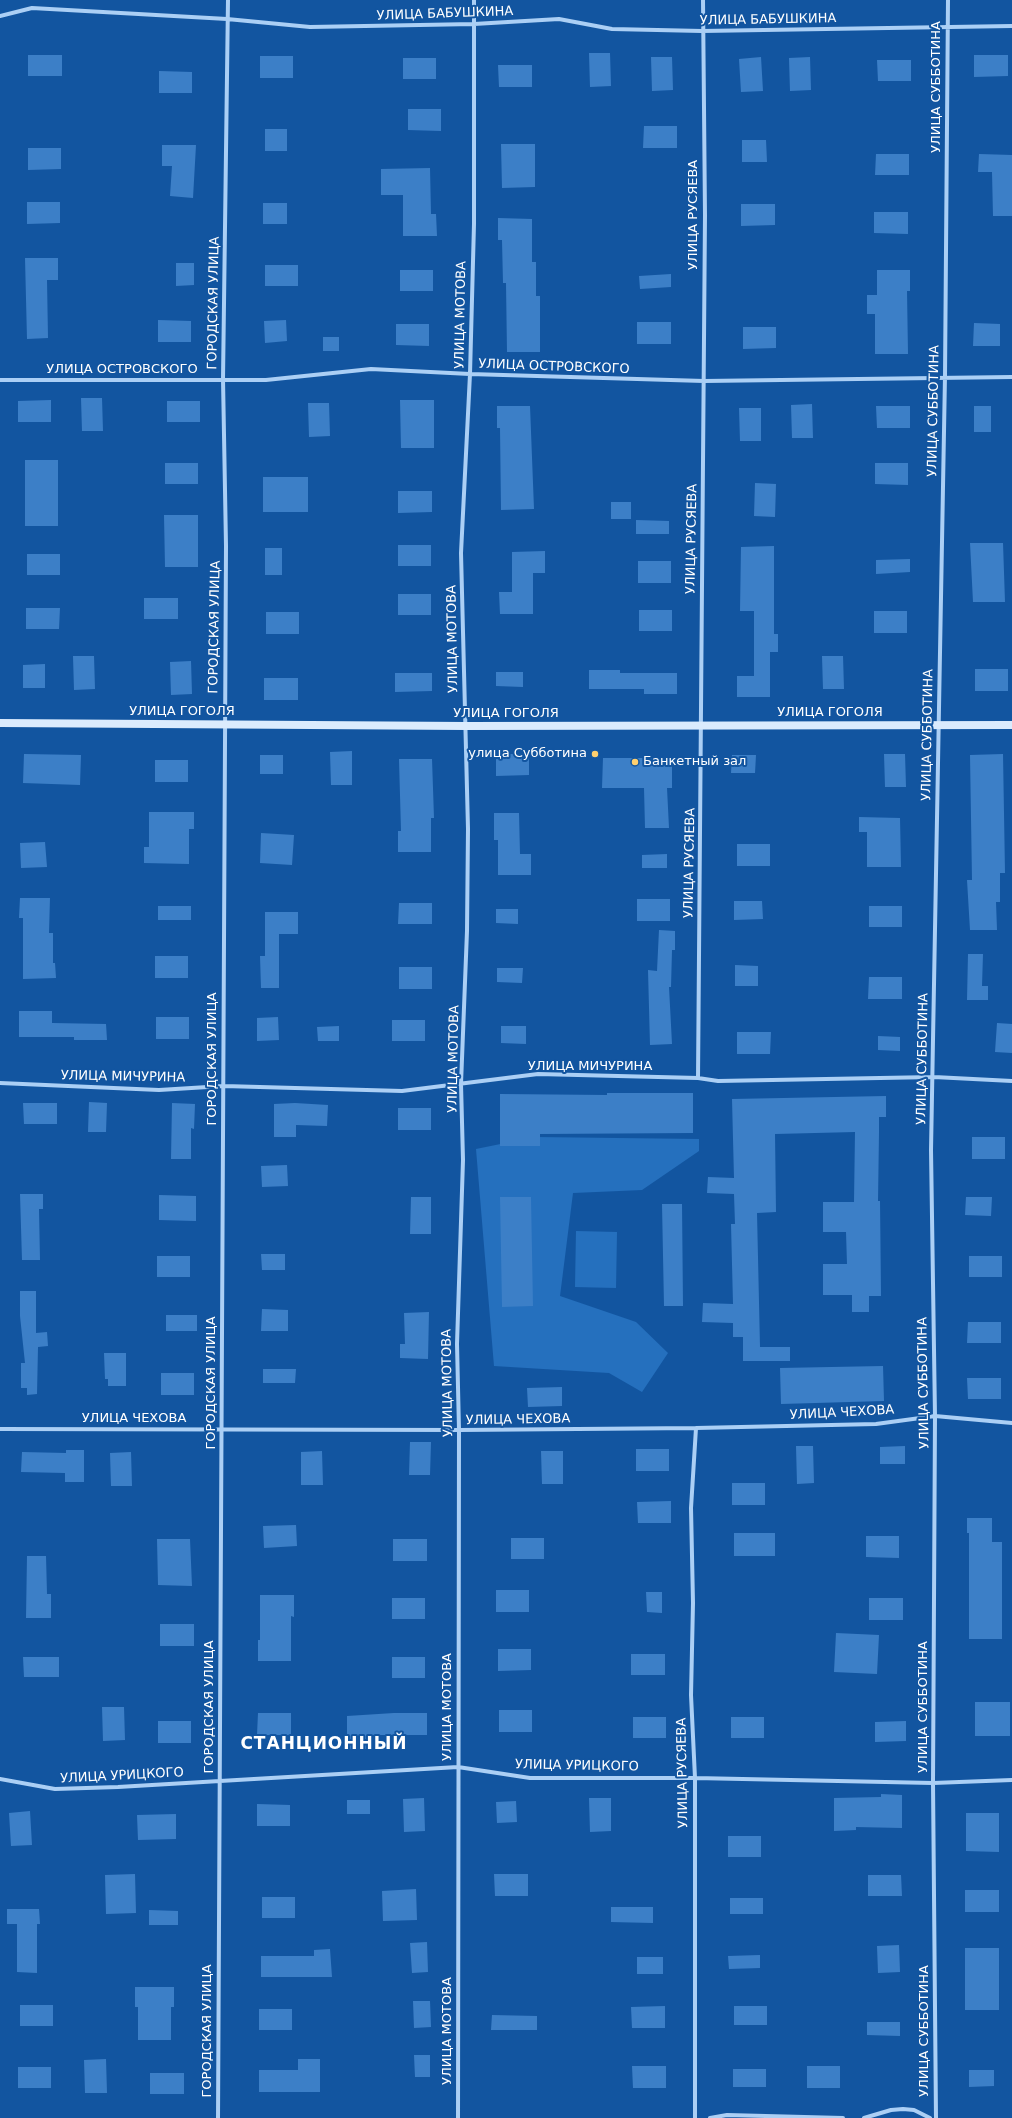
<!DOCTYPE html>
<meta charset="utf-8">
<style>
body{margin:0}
canvas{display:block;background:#1255a0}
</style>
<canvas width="1012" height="2118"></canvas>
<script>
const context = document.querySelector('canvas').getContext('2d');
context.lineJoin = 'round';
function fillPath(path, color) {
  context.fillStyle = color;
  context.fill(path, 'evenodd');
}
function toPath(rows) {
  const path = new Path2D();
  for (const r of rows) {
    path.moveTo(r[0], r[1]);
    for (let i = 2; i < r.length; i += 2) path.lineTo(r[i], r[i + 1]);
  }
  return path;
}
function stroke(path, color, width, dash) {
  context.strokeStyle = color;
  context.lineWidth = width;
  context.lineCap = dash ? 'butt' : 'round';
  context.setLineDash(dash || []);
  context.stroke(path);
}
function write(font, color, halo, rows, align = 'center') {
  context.font = font + ' "DejaVu Sans",sans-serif';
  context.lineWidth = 4;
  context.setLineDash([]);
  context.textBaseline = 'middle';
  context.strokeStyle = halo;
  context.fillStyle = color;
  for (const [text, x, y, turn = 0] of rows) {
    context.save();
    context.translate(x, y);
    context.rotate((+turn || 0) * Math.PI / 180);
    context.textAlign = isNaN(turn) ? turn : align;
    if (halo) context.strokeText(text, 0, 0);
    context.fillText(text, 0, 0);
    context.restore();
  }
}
const green = toPath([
 [535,1137,699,1139,699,1151,642,1190,573,1193,560,1296,636,1322,668,1353,642,1392,609,1373,494,1366,476,1149],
 [576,1231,617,1232,616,1288,575,1287]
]);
const building = toPath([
 [589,53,610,53,611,86,590,87],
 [28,55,62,55,62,76,28,76],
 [974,55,1008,55,1008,76,974,77],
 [260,56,293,56,293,78,260,78],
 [651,57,672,57,673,90,652,91],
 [761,57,763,91,741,92,739,59],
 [810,57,811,90,790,91,789,58],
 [403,58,436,58,436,79,403,79],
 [877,60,911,60,911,81,878,81],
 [498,65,532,65,532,87,499,87],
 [159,71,192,72,192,93,159,93],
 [408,109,441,109,441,131,408,130],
 [644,126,677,126,677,148,643,148],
 [265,129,287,129,287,151,265,151],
 [742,140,766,140,767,162,742,162],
 [501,144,535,144,535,187,502,188],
 [162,145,196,145,193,198,170,196,172,166,162,166],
 [28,148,61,148,61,169,28,170],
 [876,154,909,154,909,175,875,175],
 [979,154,1012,155,1012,216,993,216,992,172,978,172],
 [430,168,431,214,436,214,437,236,403,236,403,195,381,195,381,169],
 [27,202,60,202,60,223,27,224],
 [263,203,287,203,287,224,263,224],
 [741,204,775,204,775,225,741,226],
 [874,212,908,212,908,234,874,233],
 [498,218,532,219,532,262,536,262,536,296,540,296,540,352,507,352,506,283,503,283,502,240,498,240],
 [25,258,58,258,58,280,47,280,48,338,27,339],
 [176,263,194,263,194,285,176,286],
 [265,265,298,265,298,286,265,286],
 [400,270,433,270,433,291,400,291],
 [877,270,910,270,910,291,907,291,908,354,875,354,875,314,867,314,867,295,877,295],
 [671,274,671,287,640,289,639,276],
 [158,320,191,321,191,342,158,342],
 [286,320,287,341,265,343,264,321],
 [637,322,671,322,671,344,637,344],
 [974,323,1000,324,1000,346,973,346],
 [396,324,429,324,429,346,396,345],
 [743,327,776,327,776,348,743,349],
 [323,337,339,337,339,351,323,351],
 [81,398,102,398,103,431,82,431],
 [51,400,51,422,18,422,18,401],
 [400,400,434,400,434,448,401,448],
 [167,401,200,401,200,422,167,422],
 [308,403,329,403,330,436,309,437],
 [812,404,813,438,792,438,791,405],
 [497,406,530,406,534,509,501,510,500,428,497,428],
 [876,406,910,406,910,428,877,428],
 [974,406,991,406,991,432,974,432],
 [739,408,761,408,761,441,740,441],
 [25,460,58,460,58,526,25,526],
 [165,463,198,463,198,484,165,484],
 [875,463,908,463,908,485,875,484],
 [263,477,308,477,308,512,263,512],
 [755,483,776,484,775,517,754,516],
 [398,491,432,491,432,512,398,513],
 [611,502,631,502,631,519,611,519],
 [164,515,198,515,198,567,165,567],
 [636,520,669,521,669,534,636,534],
 [970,543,1003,543,1005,602,973,602],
 [398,545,431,545,431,566,398,566],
 [774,546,774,634,778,634,778,652,770,652,770,697,737,697,737,676,754,676,754,611,740,611,741,547],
 [265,548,282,548,282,575,265,575],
 [545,551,545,573,533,573,533,614,500,614,499,592,512,592,512,552],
 [27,554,60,554,60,575,27,575],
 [910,559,910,572,876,574,876,560],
 [638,561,671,561,671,583,638,583],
 [398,594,431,594,431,615,398,615],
 [144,598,178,598,178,619,144,619],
 [26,608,60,608,59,629,26,629],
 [639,610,672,610,672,631,639,631],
 [874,611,907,611,907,633,874,633],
 [266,612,299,612,299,634,266,634],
 [73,656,94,656,95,689,74,690],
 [822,656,843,656,844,689,823,689],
 [191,661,192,694,171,695,170,662],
 [45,664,45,688,23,688,23,665],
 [975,669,1008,669,1008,691,975,691],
 [589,670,620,670,620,673,677,673,677,694,644,694,644,689,589,689],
 [496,672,523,672,523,687,496,686],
 [395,673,432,673,432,691,395,692],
 [264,678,298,678,298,700,264,700],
 [352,751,352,785,331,785,330,752],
 [24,754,81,755,80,785,23,783],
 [496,754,529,754,529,775,496,776],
 [884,754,905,754,906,787,885,787],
 [1003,754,1005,873,1000,873,1000,902,996,902,997,930,970,930,967,880,972,880,970,755],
 [260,755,283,755,283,774,260,774],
 [732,755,756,755,755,773,731,773],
 [603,758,672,758,672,788,667,788,669,828,645,828,644,788,602,788],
 [399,759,432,759,434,818,431,818,431,852,398,852,398,831,401,831],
 [155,760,188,760,188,782,155,782],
 [149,812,194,812,194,829,189,829,189,864,144,863,144,847,149,847],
 [494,813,519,813,520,854,531,854,531,875,498,875,498,840,494,840],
 [859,817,900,818,901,867,867,867,867,832,859,832],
 [261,833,294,835,292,865,260,863],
 [45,842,47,867,21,868,20,843],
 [737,844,770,844,770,866,737,866],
 [667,854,667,868,642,868,642,855],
 [20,898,50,898,49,933,53,933,53,963,55,963,56,978,23,979,23,918,19,918],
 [637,899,670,899,670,921,637,921],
 [734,901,762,901,763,919,734,920],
 [399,903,432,903,432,924,398,924],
 [158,906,191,906,191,920,158,920],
 [869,906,902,906,902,927,869,927],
 [496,909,518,909,518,924,496,923],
 [265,912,298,912,298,934,279,934,279,988,261,988,260,956,265,956],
 [659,930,675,931,675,950,672,950,671,987,669,987,672,1044,650,1045,648,970,657,971],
 [968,954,983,954,982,986,988,986,988,1000,967,1000],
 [155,956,188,956,188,978,155,978],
 [735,965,758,966,758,986,735,986],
 [399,967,432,967,432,989,399,989],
 [497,968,523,968,522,983,497,982],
 [869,977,902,977,902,999,868,999],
 [19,1011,52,1011,52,1023,106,1024,107,1040,74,1040,74,1037,19,1037],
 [156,1017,189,1017,189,1039,156,1039],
 [278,1017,279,1040,257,1041,257,1018],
 [392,1020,425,1020,425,1041,392,1041],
 [997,1023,1012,1024,1012,1053,995,1052],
 [339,1026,339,1041,318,1041,317,1027],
 [501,1026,526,1026,526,1044,501,1043],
 [737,1032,771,1032,770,1054,737,1054],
 [878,1036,900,1037,900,1051,878,1050],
 [607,1093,693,1093,693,1133,540,1134,540,1146,500,1146,500,1094,607,1095],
 [886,1096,886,1117,879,1117,879,1132,878,1201,880,1201,881,1296,869,1296,869,1312,852,1312,852,1295,823,1295,823,1264,847,1264,846,1232,823,1232,823,1202,854,1202,855,1132,775,1134,776,1212,757,1213,760,1347,790,1347,790,1361,743,1361,743,1337,733,1337,733,1323,702,1322,703,1303,733,1304,731,1224,735,1224,734,1194,707,1193,708,1177,734,1178,732,1099],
 [89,1102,107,1103,106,1132,88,1132],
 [23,1103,57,1103,57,1124,24,1124],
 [172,1103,195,1104,194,1129,191,1128,191,1159,171,1159],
 [295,1103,328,1105,327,1126,296,1125,296,1137,274,1137,274,1104],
 [398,1108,431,1108,431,1130,398,1130],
 [972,1137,1005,1137,1005,1159,972,1159],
 [287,1165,288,1186,262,1187,261,1166],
 [20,1194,43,1194,43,1209,39,1209,40,1260,22,1260],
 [159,1195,196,1196,196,1221,159,1220],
 [411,1197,431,1197,431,1234,410,1234],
 [500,1197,531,1197,533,1306,502,1307],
 [966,1197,992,1197,991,1216,965,1215],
 [662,1204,682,1204,683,1306,664,1306],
 [261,1254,285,1254,285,1270,262,1270],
 [157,1256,190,1256,190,1277,157,1277],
 [969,1256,1002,1256,1002,1277,969,1277],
 [20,1291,36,1291,36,1333,47,1332,48,1346,38,1347,37,1394,27,1395,27,1388,21,1388,21,1363,25,1363,20,1316],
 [262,1309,288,1310,288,1331,261,1331],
 [429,1312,428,1359,400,1358,400,1344,405,1344,404,1313],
 [166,1315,197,1315,197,1331,166,1331],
 [968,1322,1001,1322,1001,1343,967,1343],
 [104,1353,126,1353,126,1386,108,1386,108,1379,105,1379],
 [883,1366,884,1401,781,1404,780,1368],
 [263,1369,296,1369,295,1383,263,1383],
 [161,1373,194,1373,194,1395,161,1395],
 [967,1378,1001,1378,1001,1399,968,1399],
 [562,1387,562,1406,528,1407,527,1388],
 [410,1442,431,1442,430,1475,409,1475],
 [796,1446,813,1446,814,1483,797,1484],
 [905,1446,905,1464,880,1464,880,1447],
 [636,1449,669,1449,669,1471,636,1471],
 [66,1450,84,1450,84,1482,65,1482,65,1473,21,1472,22,1452,66,1453],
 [322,1451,323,1485,301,1485,301,1452],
 [541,1451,563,1451,563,1484,542,1484],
 [131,1452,132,1486,111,1486,110,1453],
 [732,1483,765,1483,765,1505,732,1505],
 [671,1501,671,1523,638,1523,637,1502],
 [967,1518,992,1518,992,1542,1002,1542,1002,1639,969,1639,969,1533,967,1533],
 [296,1525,297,1546,264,1548,263,1526],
 [734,1533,775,1533,775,1556,734,1556],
 [866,1536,899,1536,899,1558,866,1557],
 [511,1538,544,1538,544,1559,511,1559],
 [157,1539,190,1539,192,1586,158,1585],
 [393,1539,427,1539,427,1561,393,1561],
 [27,1556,46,1556,47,1594,51,1594,51,1618,26,1618],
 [496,1590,529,1590,529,1612,496,1612],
 [646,1592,662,1592,662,1613,647,1612],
 [260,1595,294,1595,294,1617,291,1616,291,1661,258,1661,258,1640,260,1640],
 [392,1598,425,1598,425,1619,392,1619],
 [869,1598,903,1598,903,1620,869,1620],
 [160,1624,194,1624,194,1646,160,1646],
 [836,1633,879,1635,877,1674,834,1672],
 [498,1649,531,1649,531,1670,498,1671],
 [631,1654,665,1654,665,1675,631,1675],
 [23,1657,59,1657,59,1677,24,1677],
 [392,1657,425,1657,425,1678,392,1678],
 [975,1702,1010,1702,1010,1736,975,1736],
 [102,1707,124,1707,125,1740,103,1741],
 [499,1710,532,1710,532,1732,499,1732],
 [258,1713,291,1713,291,1735,257,1735],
 [394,1713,427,1713,427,1735,369,1735,369,1749,347,1749,347,1716],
 [633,1717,666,1717,666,1738,633,1738],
 [731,1717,764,1717,764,1738,731,1738],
 [158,1721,191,1721,191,1743,158,1743],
 [906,1721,906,1741,875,1742,875,1722],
 [881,1794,902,1795,902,1828,856,1827,856,1830,834,1831,834,1798,881,1797],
 [424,1798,425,1831,404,1832,403,1799],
 [589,1798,611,1798,611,1831,590,1832],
 [347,1800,370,1800,370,1814,347,1814],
 [516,1801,517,1822,497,1823,496,1802],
 [257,1804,290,1805,290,1826,257,1826],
 [30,1811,32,1845,11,1846,9,1813],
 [966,1813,999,1813,999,1852,966,1851],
 [176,1814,176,1839,138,1840,137,1815],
 [728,1836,761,1836,761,1857,728,1857],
 [135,1874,136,1913,106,1914,105,1875],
 [494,1874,528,1874,528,1896,495,1896],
 [868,1875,901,1875,902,1896,868,1896],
 [416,1889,417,1920,383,1921,382,1891],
 [965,1890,999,1890,999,1912,965,1912],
 [262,1897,295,1897,295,1918,262,1918],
 [730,1898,763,1898,763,1914,730,1914],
 [611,1907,653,1907,653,1923,611,1922],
 [7,1909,39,1909,40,1924,37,1924,37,1973,17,1972,17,1924,7,1924],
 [149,1910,178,1911,178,1925,149,1925],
 [427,1942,428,1972,412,1973,410,1943],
 [899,1945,900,1972,878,1973,877,1946],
 [965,1948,999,1948,999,2010,965,2010],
 [330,1949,332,1977,261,1977,261,1956,314,1956,314,1950],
 [760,1955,760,1968,729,1969,728,1956],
 [637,1957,663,1957,663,1974,637,1974],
 [135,1987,174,1987,174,2007,171,2007,171,2040,138,2040,138,2007,135,2007],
 [413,2001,430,2001,431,2027,414,2028],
 [20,2005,53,2005,53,2026,20,2026],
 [665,2006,665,2028,632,2028,631,2007],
 [734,2006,767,2006,767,2025,734,2025],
 [259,2009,292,2009,292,2030,259,2030],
 [492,2015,537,2016,537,2030,491,2030],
 [867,2022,900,2022,900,2036,867,2035],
 [414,2055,430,2055,430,2077,415,2077],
 [106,2059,107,2093,85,2093,84,2060],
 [298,2059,320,2059,320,2092,259,2092,259,2070,298,2070],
 [632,2066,666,2066,666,2088,633,2088],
 [807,2066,840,2066,840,2088,807,2088],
 [18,2067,51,2067,51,2088,18,2088],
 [733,2069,766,2069,766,2087,733,2087],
 [969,2070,994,2070,994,2086,969,2087],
 [150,2073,184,2073,184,2094,150,2094]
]);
const street = toPath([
 [0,16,32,8,227,19,310,27,474,24,559,19,612,29,702,31,1012,26],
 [0,380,266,380,371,369,470,374,704,381,1012,377],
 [698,1078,705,215,703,0],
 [0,1083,159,1090,224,1086,402,1091,538,1074,698,1078,718,1081,934,1077,1012,1081],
 [0,1429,459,1430,696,1428,876,1424,935,1416,1012,1423],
 [0,1779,55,1789,118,1787,458,1767,530,1778,695,1778,933,1783,1012,1780],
 [218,2118,226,546,223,379,228,0],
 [458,2118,459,1430,457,1344,463,1160,461,1084,467,931,468,829,461,553,470,374,474,224,474,0],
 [695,2118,695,1778,691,1695,693,1603,691,1508,696,1428],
 [710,2118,727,2115,843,2118],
 [864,2118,891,2110,903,2109,914,2110,930,2118],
 [936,2118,933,1783,935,1416,931,1150,945,376,948,0]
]);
const secondary = toPath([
 [0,723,466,726,1012,725]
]);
const markers = [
 [595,754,4,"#ffd06f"],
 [635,762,4,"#ffd06f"]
];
const streetNames = [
 ["УЛИЦА БАБУШКИНА",445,14,-2],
 ["УЛИЦА БАБУШКИНА",768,20,-1],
 ["УЛИЦА СУББОТИНА",937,87,-90],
 ["УЛИЦА РУСЯЕВА",694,215,-90],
 ["ГОРОДСКАЯ УЛИЦА",214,303,-89],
 ["УЛИЦА МОТОВА",461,315,-89],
 ["УЛИЦА ОСТРОВСКОГО",554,367,2],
 ["УЛИЦА ОСТРОВСКОГО",122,370],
 ["УЛИЦА СУББОТИНА",934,411,-89],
 ["УЛИЦА РУСЯЕВА",692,539,-89],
 ["ГОРОДСКАЯ УЛИЦА",215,627,-89],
 ["УЛИЦА МОТОВА",453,639,-91],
 ["УЛИЦА ГОГОЛЯ",182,712],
 ["УЛИЦА ГОГОЛЯ",830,713],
 ["УЛИЦА ГОГОЛЯ",506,714],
 ["УЛИЦА СУББОТИНА",928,735,-89],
 ["УЛИЦА РУСЯЕВА",690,863,-89],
 ["ГОРОДСКАЯ УЛИЦА",213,1059,-90],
 ["УЛИЦА МОТОВА",454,1059,-89],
 ["УЛИЦА СУББОТИНА",923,1059,-89],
 ["УЛИЦА МИЧУРИНА",590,1067],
 ["УЛИЦА МИЧУРИНА",123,1077,1],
 ["ГОРОДСКАЯ УЛИЦА",212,1383,-90],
 ["УЛИЦА МОТОВА",448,1383,-91],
 ["УЛИЦА СУББОТИНА",924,1383,-91],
 ["УЛИЦА ЧЕХОВА",842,1413,-3],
 ["УЛИЦА ЧЕХОВА",134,1419],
 ["УЛИЦА ЧЕХОВА",518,1420,-1],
 ["ГОРОДСКАЯ УЛИЦА",210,1707,-90],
 ["УЛИЦА МОТОВА",448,1707,-90],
 ["УЛИЦА СУББОТИНА",924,1707,-90],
 ["УЛИЦА УРИЦКОГО",577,1766,1],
 ["УЛИЦА РУСЯЕВА",683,1773,-91],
 ["УЛИЦА УРИЦКОГО",122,1776,-3],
 ["ГОРОДСКАЯ УЛИЦА",208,2031,-90],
 ["УЛИЦА МОТОВА",448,2031,-90],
 ["УЛИЦА СУББОТИНА",925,2031,-90]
];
const poiNames = [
 ["улица Субботина",587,754],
 ["Банкетный зал",643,762,"left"]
];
const districtNames = [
 ["СТАНЦИОННЫЙ",324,1745]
];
fillPath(green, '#2570be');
fillPath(building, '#3c7fc7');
stroke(street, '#abcff5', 4);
stroke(secondary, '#dbebfd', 8);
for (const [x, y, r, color] of markers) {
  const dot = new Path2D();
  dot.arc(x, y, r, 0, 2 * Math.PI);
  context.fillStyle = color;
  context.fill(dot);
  stroke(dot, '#1255a0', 1.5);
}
write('13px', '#fff', '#1255a0', streetNames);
write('13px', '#fff', '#1255a0', poiNames, 'right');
context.letterSpacing = '1px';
write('bold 17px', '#fff', '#1255a0', districtNames);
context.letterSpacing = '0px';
</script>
